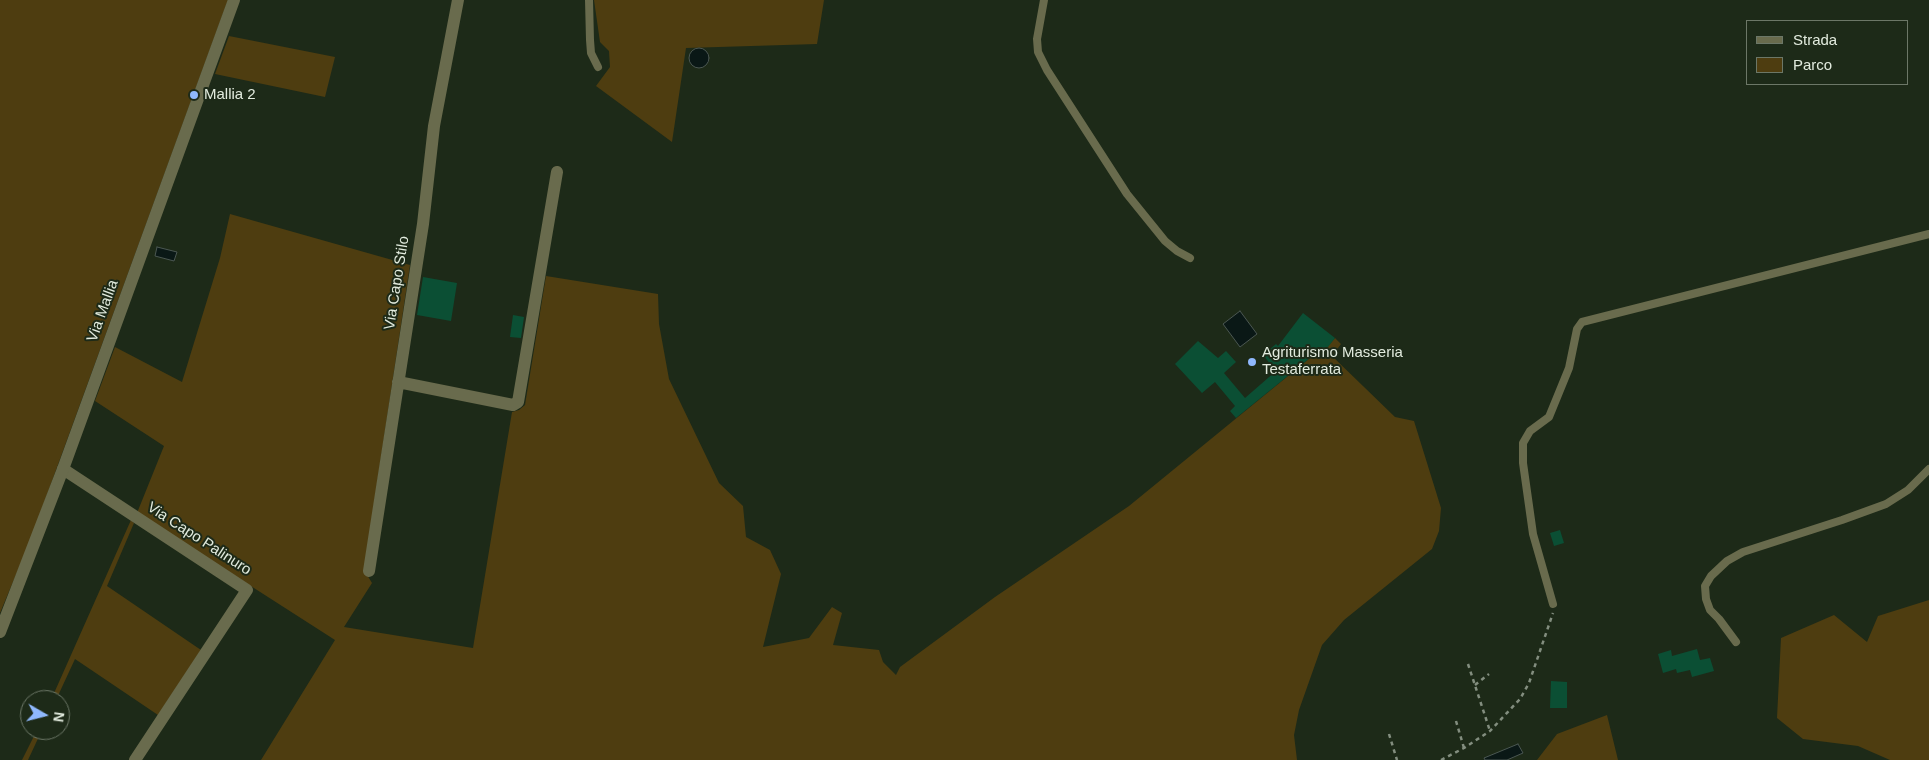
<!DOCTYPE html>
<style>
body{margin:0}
#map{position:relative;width:1929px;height:760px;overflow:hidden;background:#1d2a18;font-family:Helvetica,sans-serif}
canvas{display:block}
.legend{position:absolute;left:1746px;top:20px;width:162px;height:65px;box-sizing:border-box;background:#1d2a18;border:1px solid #6c7767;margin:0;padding:6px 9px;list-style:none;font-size:15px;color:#e2ebde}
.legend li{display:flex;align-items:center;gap:10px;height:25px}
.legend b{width:25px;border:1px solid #6c7767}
.north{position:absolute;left:20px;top:690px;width:50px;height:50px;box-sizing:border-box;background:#1d2a18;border:1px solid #6c7767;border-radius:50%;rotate:98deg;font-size:14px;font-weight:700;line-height:20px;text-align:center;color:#e2ebde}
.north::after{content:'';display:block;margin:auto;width:18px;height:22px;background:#8fb8fd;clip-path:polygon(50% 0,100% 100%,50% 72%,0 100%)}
</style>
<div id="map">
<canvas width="1929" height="760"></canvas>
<ul class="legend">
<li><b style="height:6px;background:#696b4d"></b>Strada</li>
<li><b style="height:14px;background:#4e3d10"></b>Parco</li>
</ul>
<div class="north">N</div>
</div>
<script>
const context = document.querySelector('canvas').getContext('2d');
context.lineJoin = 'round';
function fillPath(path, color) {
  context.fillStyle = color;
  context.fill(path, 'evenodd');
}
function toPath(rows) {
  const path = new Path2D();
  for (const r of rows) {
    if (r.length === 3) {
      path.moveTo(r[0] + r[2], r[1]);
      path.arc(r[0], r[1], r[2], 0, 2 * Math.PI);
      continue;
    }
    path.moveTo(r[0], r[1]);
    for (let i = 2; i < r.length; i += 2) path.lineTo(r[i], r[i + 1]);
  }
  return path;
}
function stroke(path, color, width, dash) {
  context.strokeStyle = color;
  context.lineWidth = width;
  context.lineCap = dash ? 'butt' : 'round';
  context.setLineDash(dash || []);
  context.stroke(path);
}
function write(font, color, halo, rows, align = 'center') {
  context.font = font + ' Helvetica,sans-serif';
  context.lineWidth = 4;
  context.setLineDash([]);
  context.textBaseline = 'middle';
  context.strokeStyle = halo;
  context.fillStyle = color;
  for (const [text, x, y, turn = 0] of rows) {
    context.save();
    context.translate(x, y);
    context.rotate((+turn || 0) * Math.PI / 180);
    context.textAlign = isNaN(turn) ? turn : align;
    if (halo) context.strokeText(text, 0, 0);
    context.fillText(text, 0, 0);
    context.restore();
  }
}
const green = toPath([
 [0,0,228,0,30,541,0,613],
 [594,0,824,0,817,44,686,48,672,142,596,86,610,67,609,51,600,42],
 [229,36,335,57,325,97,215,74],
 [230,214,410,265,364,570,372,583,344,627,473,648,512,412,519,410,525,405,546,276,658,294,659,324,669,379,719,483,743,506,746,537,770,550,781,574,763,647,809,638,832,607,842,613,833,645,879,650,883,662,896,675,900,667,995,597,1129,506,1321,349,1324,351,1335,338,1341,344,1332,356,1395,417,1414,421,1441,508,1439,531,1432,549,1344,620,1322,645,1299,710,1294,735,1297,760,261,760,335,640,137,513,164,446,95,401,115,347,182,382,220,258],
 [131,520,134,523,107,586,201,650,158,715,75,659,56,700,51,700],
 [1929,600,1929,760,1890,760,1858,746,1803,739,1777,718,1781,638,1834,615,1867,642,1878,616],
 [1607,715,1618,760,1537,760,1557,734],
 [37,730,42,730,28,760,22,760]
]);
const water = toPath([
 [699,58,10],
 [157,247,177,252,174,261,155,256,157,247],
 [1240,311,1257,334,1240,347,1223,324,1240,311],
 [1518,744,1523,753,1507,760,1485,760,1484,758,1518,744]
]);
const building = toPath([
 [423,277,457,283,451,321,417,315],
 [1303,313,1335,338,1324,352,1321,349,1236,418,1230,411,1235,406,1215,382,1202,393,1175,364,1198,341,1218,358,1226,351,1236,362,1224,373,1245,398,1276,371,1263,355,1276,344,1278,346],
 [513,315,524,317,521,338,510,337],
 [1560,530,1564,543,1554,546,1550,533],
 [1697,649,1700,660,1710,658,1714,671,1692,677,1690,670,1677,673,1676,669,1663,673,1658,654,1671,650,1672,656],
 [1551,681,1567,682,1567,708,1550,708]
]);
const path = toPath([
 [1468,664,1490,731],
 [1475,685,1489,674],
 [1456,721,1464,748],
 [1389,734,1397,760],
 [1441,760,1464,748,1490,731,1520,699,1529,683,1553,613]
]);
const service = toPath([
 [589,0,590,40,591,53,598,67],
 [1044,0,1037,39,1038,52,1047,70,1127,194,1165,241,1177,251,1190,258],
 [1553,604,1533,534,1523,463,1523,443,1530,431,1549,417,1569,368,1577,329,1582,322,1929,234],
 [1736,642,1719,619,1710,610,1706,599,1705,586,1711,576,1727,561,1743,552,1842,520,1886,504,1908,490,1929,469]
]);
const minor = toPath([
 [398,382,513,405,518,402,557,172],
 [63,469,247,590,135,760],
 [369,571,423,224,434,126,458,0]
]);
const tertiary = toPath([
 [0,632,63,469,234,0]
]);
const markers = [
 [194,95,5,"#8fb8fd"],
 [1252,362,5,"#8fb8fd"]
];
const poiNames = [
 ["Mallia 2",204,95],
 ["Agriturismo Masseria",1262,353],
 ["Testaferrata",1262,370]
];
const streetNames = [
 ["Via Capo Stilo",397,283,-81],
 ["Via Mallia",103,311,-70],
 ["Via Capo Palinuro",199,539,33]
];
fillPath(green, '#4e3d10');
fillPath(water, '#0a1816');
stroke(water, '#4b5752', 1);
fillPath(building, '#0b4f34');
stroke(path, '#838e7f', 2.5, [4, 4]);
stroke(service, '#696b4d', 8);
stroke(minor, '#696b4d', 12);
stroke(tertiary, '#696b4d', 12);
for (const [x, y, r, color] of markers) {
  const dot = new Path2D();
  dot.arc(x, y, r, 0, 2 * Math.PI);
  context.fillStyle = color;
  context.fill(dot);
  stroke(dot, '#1d2a18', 2);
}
write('15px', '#e2ebde', '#1d2a18', poiNames, 'left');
write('15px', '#e2ebde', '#1d2a18', streetNames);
</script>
